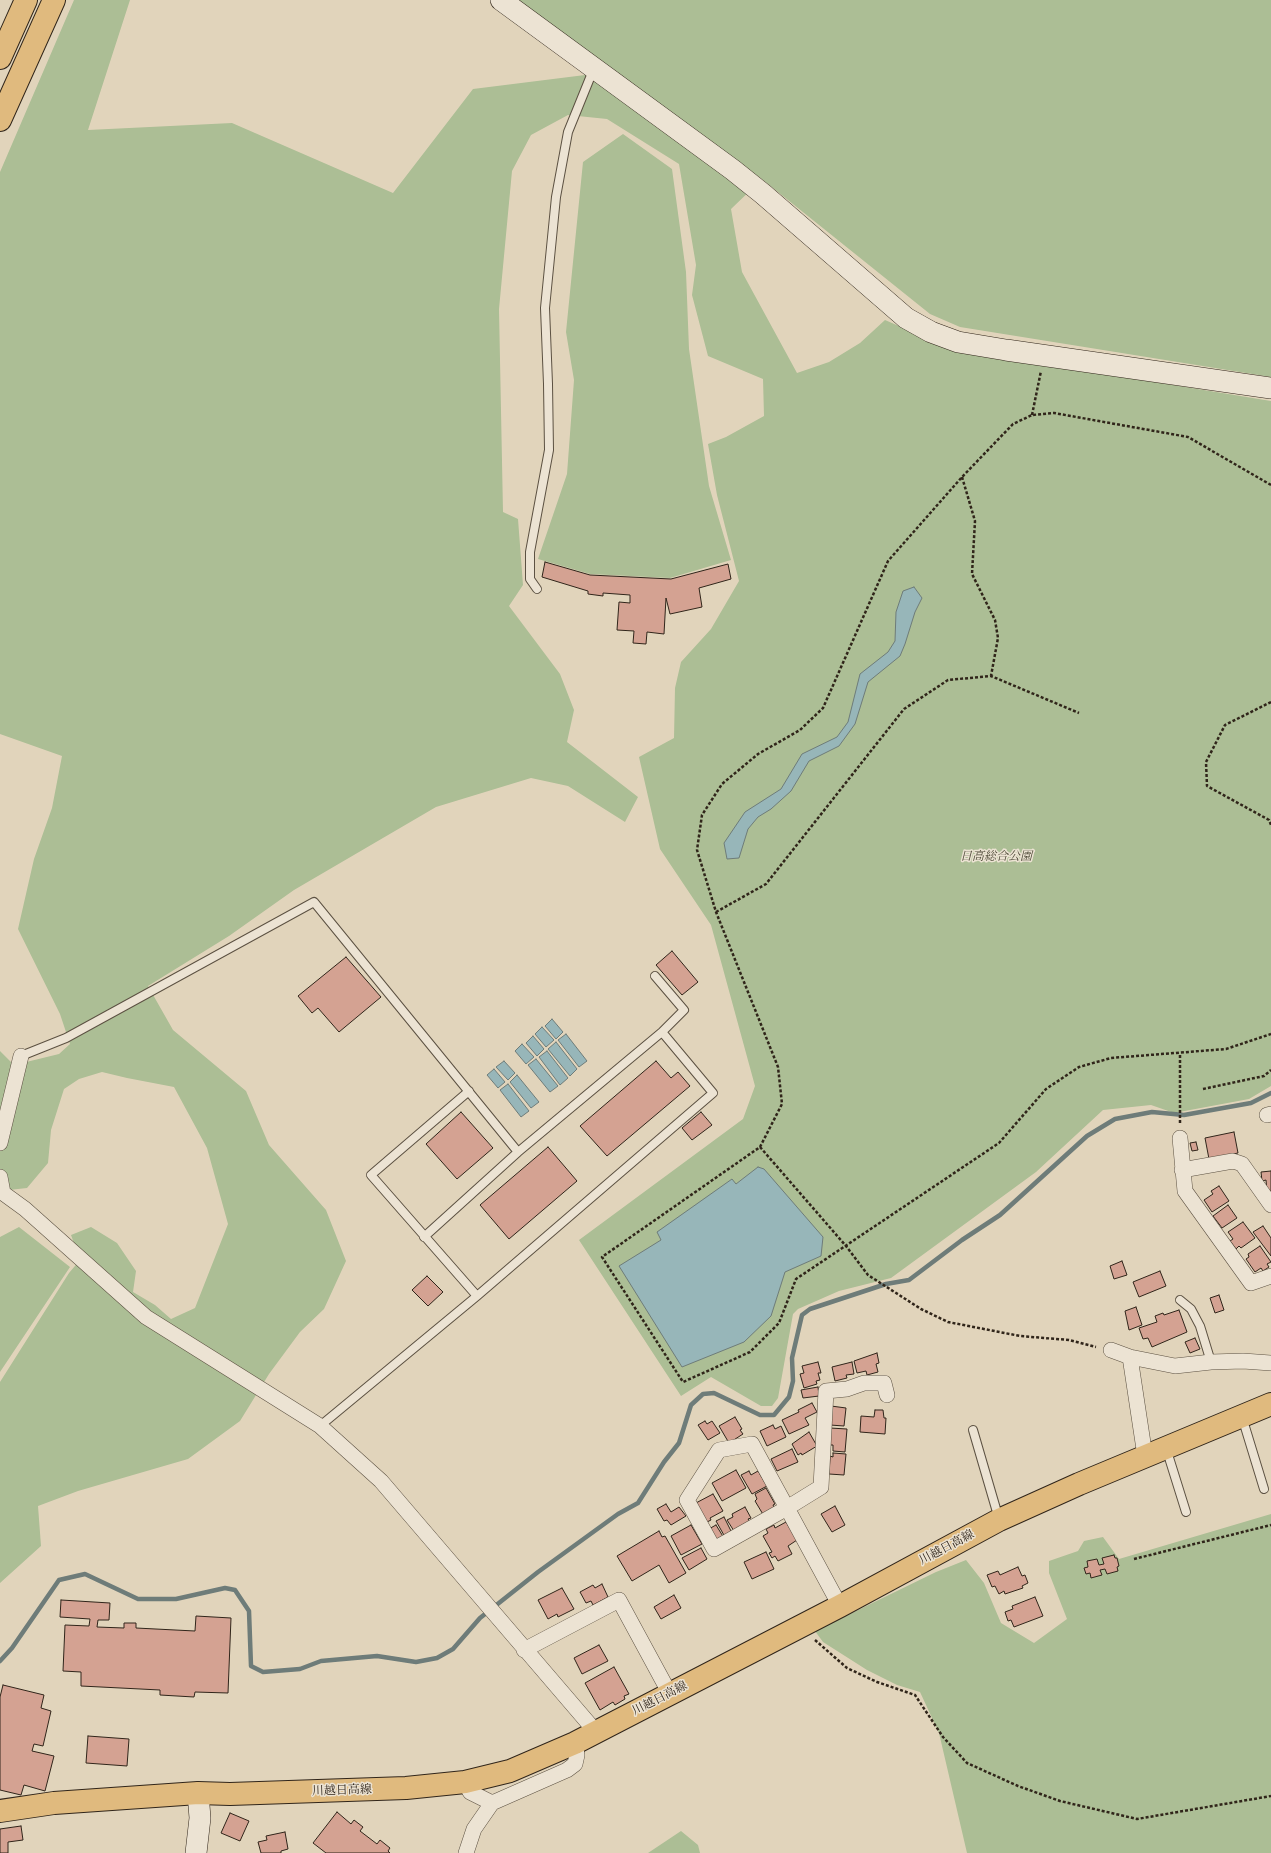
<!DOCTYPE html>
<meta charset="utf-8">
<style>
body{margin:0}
canvas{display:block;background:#e1d4bb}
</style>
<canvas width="1271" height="1853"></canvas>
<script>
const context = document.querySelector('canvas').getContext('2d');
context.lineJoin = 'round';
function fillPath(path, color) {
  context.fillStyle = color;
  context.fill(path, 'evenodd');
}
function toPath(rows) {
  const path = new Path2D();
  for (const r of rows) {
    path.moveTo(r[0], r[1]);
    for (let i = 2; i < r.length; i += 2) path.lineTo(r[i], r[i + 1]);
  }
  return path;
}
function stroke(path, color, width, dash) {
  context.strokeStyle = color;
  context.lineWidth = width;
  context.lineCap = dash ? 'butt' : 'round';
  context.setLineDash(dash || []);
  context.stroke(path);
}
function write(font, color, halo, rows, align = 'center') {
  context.font = font + ' Cardo,"Noto Serif JP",serif';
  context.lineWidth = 3;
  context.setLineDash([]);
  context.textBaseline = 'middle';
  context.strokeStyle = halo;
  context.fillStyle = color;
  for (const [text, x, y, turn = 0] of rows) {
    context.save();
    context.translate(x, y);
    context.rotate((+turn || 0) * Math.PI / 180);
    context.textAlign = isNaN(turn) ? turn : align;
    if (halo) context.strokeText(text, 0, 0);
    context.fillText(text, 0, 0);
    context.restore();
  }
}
const green = toPath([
 [74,0,130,0,88,130,232,123,393,193,473,89,585,75,513,0,1271,0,1271,377,960,327,930,314,758,176,756,185,731,209,742,272,797,373,829,362,860,343,885,320,931,340,959,350,1271,401,1271,1086,1249,1099,1174,1113,1151,1105,1103,1110,1036,1172,891,1278,839,1291,798,1309,793,1314,778,1398,772,1406,761,1406,711,1377,681,1396,579,1240,743,1119,755,1086,711,925,660,849,639,757,674,738,675,688,681,662,711,629,739,581,717,495,708,444,726,437,764,416,763,379,708,356,692,295,696,265,679,164,607,119,568,115,531,135,512,171,499,309,503,512,518,519,523,585,509,606,560,674,574,710,567,742,638,797,625,822,568,786,531,778,436,807,294,890,229,936,148,986,173,1030,246,1091,269,1145,326,1210,346,1261,324,1309,300,1332,269,1374,240,1421,188,1459,78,1491,38,1506,41,1546,0,1583,0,1382,69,1273,80,1260,71,1235,91,1227,117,1243,136,1271,133,1292,155,1305,171,1319,195,1308,228,1224,207,1148,174,1087,127,1078,102,1072,79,1079,64,1089,51,1130,48,1163,27,1188,0,1191,0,1051,14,1065,59,1054,70,1044,60,1014,18,929,34,859,52,808,62,756,0,734,0,172],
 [623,134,672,169,686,272,689,349,709,486,731,560,670,578,590,574,538,559,567,474,574,380,566,332,583,162],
 [19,1227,70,1267,0,1372,0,1237],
 [1271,1514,1271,1853,967,1853,939,1733,920,1692,897,1685,867,1670,823,1642,815,1631,936,1572,966,1560,984,1583,1001,1623,1034,1643,1067,1619,1049,1573,1049,1561,1078,1551,1084,1541,1103,1537,1119,1559],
 [681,1831,698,1845,700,1853,648,1853]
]);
const water = toPath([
 [914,587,922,598,915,612,905,644,900,656,868,682,855,724,839,746,809,761,791,791,771,809,758,817,748,829,739,858,727,859,724,843,745,812,781,789,802,754,837,737,848,722,860,674,888,652,895,641,896,612,903,591,914,587],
 [552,1019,563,1032,556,1039,545,1026,552,1019],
 [542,1027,554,1040,546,1047,535,1034,542,1027],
 [566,1034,587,1061,579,1067,558,1040,566,1034],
 [533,1036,544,1049,537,1056,526,1043,533,1036],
 [556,1042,577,1069,570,1076,548,1049,556,1042],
 [522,1044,534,1057,526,1064,515,1051,522,1044],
 [547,1051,568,1078,560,1085,539,1057,547,1051],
 [536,1059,558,1086,550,1092,528,1065,536,1059],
 [504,1061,515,1073,508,1080,496,1067,504,1061],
 [494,1069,505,1082,498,1088,487,1075,494,1069],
 [517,1075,539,1102,531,1108,510,1082,517,1075],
 [508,1084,529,1111,521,1117,500,1090,508,1084],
 [758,1167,764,1169,823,1237,821,1256,785,1272,771,1316,744,1342,682,1367,619,1266,661,1240,657,1232,732,1179,736,1184,758,1167]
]);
const stream = toPath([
 [0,1661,12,1648,59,1580,85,1574,138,1599,176,1599,225,1588,235,1590,249,1611,251,1666,263,1672,300,1669,321,1661,377,1656,416,1662,437,1658,453,1649,480,1618,538,1572,618,1514,638,1503,664,1462,679,1443,691,1405,703,1394,714,1393,760,1415,774,1415,789,1397,793,1381,792,1358,802,1315,810,1309,886,1284,909,1280,962,1240,1000,1215,1087,1136,1115,1119,1152,1112,1184,1115,1251,1103,1271,1093]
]);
const building = toPath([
 [545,562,590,575,671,579,728,564,731,579,699,588,702,607,670,614,666,598,664,634,647,632,646,644,633,643,634,631,617,630,619,602,630,603,630,595,603,593,603,596,588,594,588,591,542,577,545,562],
 [672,951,698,982,682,995,656,965,672,951],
 [346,957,381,997,339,1032,318,1008,312,1013,298,996,346,957],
 [656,1061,671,1078,678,1072,690,1086,607,1156,580,1126,656,1061],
 [461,1112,493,1148,457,1179,426,1144,461,1112],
 [701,1112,712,1125,692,1140,682,1128,701,1112],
 [1234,1132,1238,1153,1209,1159,1205,1138,1234,1132],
 [1196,1142,1198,1150,1192,1151,1190,1143,1196,1142],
 [548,1147,577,1181,509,1239,480,1205,548,1147],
 [1271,1171,1271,1191,1267,1192,1266,1180,1262,1181,1261,1172,1271,1171],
 [1219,1186,1229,1201,1212,1212,1204,1200,1213,1194,1211,1191,1219,1186],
 [1228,1205,1237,1218,1222,1228,1213,1216,1228,1205],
 [1243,1222,1255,1238,1241,1248,1239,1246,1236,1249,1230,1241,1233,1239,1228,1232,1243,1222],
 [1263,1226,1271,1238,1271,1256,1253,1232,1263,1226],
 [1260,1246,1271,1262,1267,1264,1269,1267,1263,1271,1261,1268,1255,1272,1246,1259,1249,1257,1248,1254,1260,1246],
 [1122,1261,1127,1275,1114,1279,1110,1266,1122,1261],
 [1160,1271,1166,1286,1139,1297,1133,1282,1160,1271],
 [427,1276,443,1292,428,1306,412,1290,427,1276],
 [1219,1295,1224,1310,1215,1313,1210,1298,1219,1295],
 [1136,1307,1142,1325,1129,1330,1125,1311,1136,1307],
 [1179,1310,1187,1332,1152,1347,1148,1338,1143,1339,1139,1328,1157,1322,1155,1316,1163,1313,1164,1315,1179,1310],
 [1195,1338,1200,1349,1190,1353,1185,1342,1195,1338],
 [877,1353,879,1363,876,1364,878,1372,867,1375,866,1371,857,1373,854,1361,877,1353],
 [818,1362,821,1373,818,1373,820,1380,816,1381,817,1384,804,1388,800,1374,804,1373,802,1366,818,1362],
 [852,1362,854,1374,846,1375,847,1378,835,1381,832,1367,852,1362],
 [818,1387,819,1396,803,1398,801,1390,818,1387],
 [812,1403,817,1412,805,1418,809,1425,789,1434,782,1420,799,1412,798,1410,812,1403],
 [831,1406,846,1408,844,1426,830,1425,831,1406],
 [875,1410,883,1410,884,1418,886,1418,885,1434,860,1432,861,1416,874,1417,875,1410],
 [735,1417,742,1429,740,1430,743,1434,729,1443,719,1426,735,1417],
 [705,1421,707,1424,712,1421,720,1433,708,1440,698,1425,705,1421],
 [773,1425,775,1429,781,1426,786,1437,767,1446,760,1431,773,1425],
 [830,1428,847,1429,845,1452,833,1451,833,1445,829,1445,830,1428],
 [809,1432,817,1446,802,1455,801,1453,798,1455,792,1444,809,1432],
 [792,1449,798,1462,777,1471,771,1459,792,1449],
 [833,1453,846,1454,844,1475,829,1474,830,1456,833,1457,833,1453],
 [736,1470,746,1488,722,1501,712,1483,736,1470],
 [749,1471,751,1475,758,1471,767,1486,752,1494,741,1475,749,1471],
 [766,1488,775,1504,773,1505,775,1509,764,1516,755,1501,757,1499,755,1494,766,1488],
 [713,1494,723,1511,710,1518,711,1520,705,1523,694,1504,713,1494],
 [666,1504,671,1512,679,1507,686,1516,671,1525,667,1520,664,1521,657,1509,666,1504],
 [835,1506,845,1525,832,1532,821,1514,835,1506],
 [745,1507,751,1518,748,1519,750,1522,734,1531,727,1520,733,1517,732,1514,745,1507],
 [724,1517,732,1533,725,1537,716,1521,724,1517],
 [786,1522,797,1540,788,1546,792,1554,778,1561,775,1556,772,1558,769,1553,772,1552,763,1536,768,1533,766,1529,774,1525,775,1528,786,1522],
 [691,1525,702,1544,681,1555,671,1536,691,1525],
 [716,1525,724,1538,715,1543,707,1530,716,1525],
 [659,1531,662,1537,665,1536,686,1573,669,1583,659,1565,632,1581,617,1556,659,1531],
 [701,1548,707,1559,689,1570,682,1558,701,1548],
 [766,1552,774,1569,752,1579,744,1562,766,1552],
 [1114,1555,1115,1558,1117,1558,1119,1566,1117,1567,1118,1571,1107,1574,1105,1569,1100,1570,1102,1575,1091,1578,1090,1573,1086,1574,1084,1568,1088,1567,1087,1561,1097,1559,1099,1565,1104,1564,1102,1558,1114,1555],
 [1018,1567,1022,1576,1025,1575,1028,1583,1022,1586,1023,1588,1005,1594,1004,1591,999,1594,995,1586,992,1587,987,1575,998,1571,1000,1575,1018,1567],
 [602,1584,608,1597,593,1605,591,1601,586,1603,580,1592,593,1585,595,1588,602,1584],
 [562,1588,574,1609,558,1617,557,1614,548,1619,538,1600,562,1588],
 [674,1595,681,1608,661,1619,654,1607,674,1595],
 [1035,1597,1043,1616,1014,1627,1011,1620,1008,1621,1005,1612,1013,1609,1012,1606,1035,1597],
 [61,1600,110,1603,109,1620,98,1620,97,1627,124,1628,124,1623,136,1623,136,1628,195,1631,196,1616,231,1618,228,1693,195,1692,194,1697,160,1695,160,1690,81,1686,81,1672,63,1671,65,1625,89,1626,90,1619,60,1617,61,1600],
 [599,1645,608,1661,582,1674,574,1658,599,1645],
 [614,1667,629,1694,624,1696,625,1699,615,1705,613,1702,600,1710,585,1683,614,1667],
 [3,1685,44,1695,41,1708,51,1711,43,1746,34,1744,32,1751,54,1756,45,1791,24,1785,21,1795,0,1790,0,1697,3,1685],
 [88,1736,129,1739,127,1766,86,1763,88,1736],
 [337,1812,351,1824,354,1820,363,1827,360,1831,377,1844,380,1840,390,1848,388,1851,390,1853,326,1853,313,1843,337,1812],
 [230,1813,249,1821,240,1841,221,1833,230,1813],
 [21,1826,23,1840,8,1842,8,1853,0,1853,0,1829,21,1826],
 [285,1832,288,1849,281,1851,281,1853,261,1853,258,1842,267,1840,266,1836,285,1832]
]);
const path = toPath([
 [1032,415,1041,371],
 [962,477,975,521,972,574,995,620,998,638,991,676],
 [1271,485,1188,437,1054,413,1032,415,1013,424,962,477,888,561,823,708,800,730,758,754,722,784,702,815,697,850,716,912,778,1067,782,1104,760,1147,602,1257,683,1382,750,1352,779,1323,796,1279,999,1143,1046,1089,1079,1067,1111,1058,1226,1049,1271,1034],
 [1271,702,1225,725,1206,762,1207,786,1269,820,1271,825],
 [716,912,766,884,904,709,948,680,991,676,1079,713],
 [1203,1089,1264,1076,1271,1070],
 [1180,1123,1180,1053],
 [760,1147,846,1246,868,1275,921,1309,948,1322,1020,1336,1069,1340,1096,1347],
 [1134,1559,1271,1525],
 [815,1640,847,1668,877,1682,915,1695,943,1737,967,1763,1018,1786,1060,1801,1137,1819,1271,1796]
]);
const lane = toPath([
 [537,589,530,579,530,552,549,450,548,384,545,308,556,197,568,132,594,68],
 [21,1056,66,1038,314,902,518,1152],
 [469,1091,371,1175,477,1296],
 [424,1237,518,1152,662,1032,684,1010,655,976],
 [1180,1300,1191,1309,1200,1326,1211,1362],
 [1242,1417,1264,1489],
 [320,1426,477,1296,713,1093,662,1032],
 [973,1430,999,1519],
 [1166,1448,1186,1512]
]);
const street = toPath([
 [1267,1115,1271,1114],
 [1180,1138,1185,1191,1251,1283,1271,1276],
 [0,1143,21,1056],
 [1182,1170,1233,1161,1242,1164,1271,1205],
 [0,1177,3,1193,25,1209,146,1317,320,1426,381,1481,596,1732],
 [1111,1350,1130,1357,1175,1366,1211,1362,1243,1361,1271,1363],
 [1130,1357,1145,1456],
 [840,1606,787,1508,752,1444,719,1450,687,1500,714,1549,787,1508,821,1487,826,1391,847,1389,864,1383,884,1383,887,1395],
 [524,1650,619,1600,670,1694],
 [465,1782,470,1792,492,1803],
 [466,1853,474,1829,492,1803,567,1770,575,1764,577,1755,575,1743]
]);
const secondary = toPath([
 [501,0,733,170,763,194,906,318,931,332,958,342,1006,350,1271,388],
 [196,1853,200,1818,198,1793]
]);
const primary = toPath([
 [0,1811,54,1803,198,1793,230,1794,406,1788,465,1782,510,1771,575,1743,840,1606,999,1520,1079,1484,1271,1404]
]);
const highway = toPath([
 [0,58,26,0],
 [0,120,54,0]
]);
const parkNames = [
 ["日高総合公園",996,857]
];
const streetNames = [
 ["川越日高線",947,1548,-28],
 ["川越日高線",660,1699,-27],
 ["川越日高線",342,1791,-2]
];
fillPath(green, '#acbe95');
fillPath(water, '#97b6b9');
stroke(water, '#6e7c79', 1);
stroke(stream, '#6e7c79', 4.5);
fillPath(building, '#d4a292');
stroke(building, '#30251a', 1);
stroke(lane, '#5c5142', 10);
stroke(street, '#5c5142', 16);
stroke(secondary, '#30251a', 22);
stroke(primary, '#30251a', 24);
stroke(highway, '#30251a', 24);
stroke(path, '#30251a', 2.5, [3, 2]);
stroke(lane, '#ece3d3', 8);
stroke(street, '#ece3d3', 15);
stroke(secondary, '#ece3d3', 21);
stroke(primary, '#e0ba7e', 22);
stroke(highway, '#e0ba7e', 22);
write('italic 12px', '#4f4b39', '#ece3d3', parkNames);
write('12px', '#30251a', '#ece3d3', streetNames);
</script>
